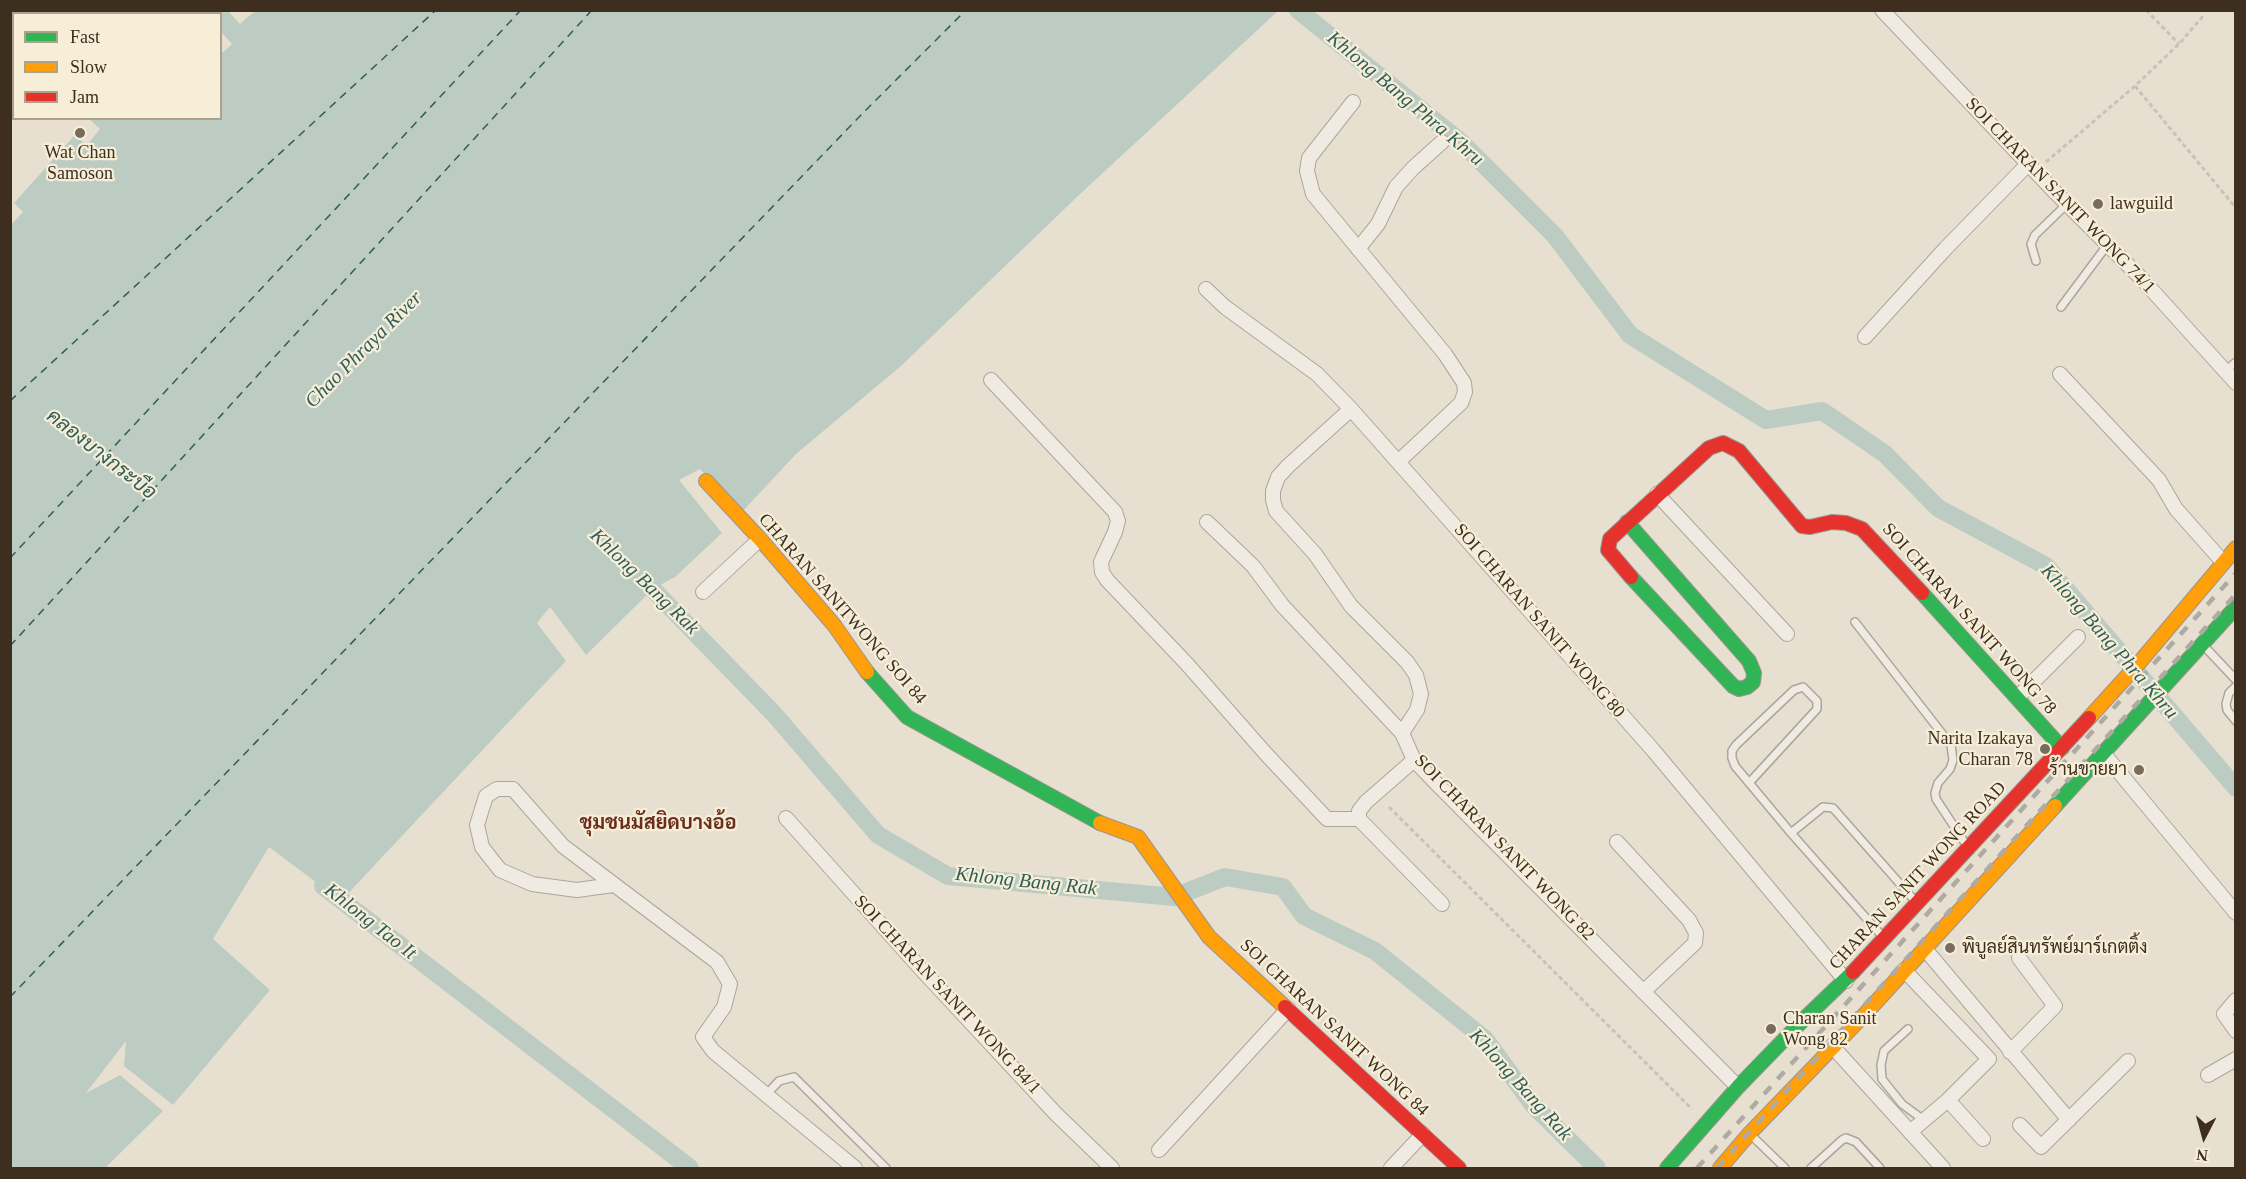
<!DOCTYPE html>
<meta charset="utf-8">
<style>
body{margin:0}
#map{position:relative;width:2246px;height:1179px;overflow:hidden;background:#e7e0d1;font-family:"Times New Roman",serif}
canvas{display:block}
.frame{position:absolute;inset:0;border:12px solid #3d2e20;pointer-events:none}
.legend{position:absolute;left:12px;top:12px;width:210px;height:108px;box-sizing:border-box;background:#f7eed8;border:2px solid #ada18e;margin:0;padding:8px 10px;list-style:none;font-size:18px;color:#3d2e20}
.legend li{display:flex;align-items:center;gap:12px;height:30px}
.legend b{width:30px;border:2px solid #ada18e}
.north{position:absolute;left:2174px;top:1107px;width:60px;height:60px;-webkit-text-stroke:4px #f7eed8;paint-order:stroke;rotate:186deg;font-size:16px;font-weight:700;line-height:24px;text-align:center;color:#3d2e20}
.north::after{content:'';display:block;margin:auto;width:21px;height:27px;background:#3d2e20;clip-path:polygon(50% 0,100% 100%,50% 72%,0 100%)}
</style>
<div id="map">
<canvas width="2246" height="1179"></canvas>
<div class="frame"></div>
<ul class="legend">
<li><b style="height:8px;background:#30b455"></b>Fast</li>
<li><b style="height:8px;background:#ff9f0a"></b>Slow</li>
<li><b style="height:8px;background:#e5322d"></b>Jam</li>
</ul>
<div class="north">N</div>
</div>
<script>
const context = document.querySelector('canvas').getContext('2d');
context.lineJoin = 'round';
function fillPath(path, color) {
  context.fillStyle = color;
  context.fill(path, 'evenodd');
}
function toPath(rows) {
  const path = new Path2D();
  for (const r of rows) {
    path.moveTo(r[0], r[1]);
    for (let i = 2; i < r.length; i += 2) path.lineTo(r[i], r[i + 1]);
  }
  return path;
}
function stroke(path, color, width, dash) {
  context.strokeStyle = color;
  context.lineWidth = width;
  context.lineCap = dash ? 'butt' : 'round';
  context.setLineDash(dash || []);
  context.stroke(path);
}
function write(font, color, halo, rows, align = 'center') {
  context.font = font + ' "Times New Roman",Sarabun,serif';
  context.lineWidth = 4.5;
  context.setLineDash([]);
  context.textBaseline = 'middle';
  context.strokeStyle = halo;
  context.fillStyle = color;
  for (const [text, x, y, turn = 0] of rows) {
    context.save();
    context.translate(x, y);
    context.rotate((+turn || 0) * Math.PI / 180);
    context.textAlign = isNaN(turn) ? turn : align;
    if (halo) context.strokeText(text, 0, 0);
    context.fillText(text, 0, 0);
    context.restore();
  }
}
const water = toPath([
 [256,10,1278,11,1079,195,901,366,796,454,741,513,700,469,679,480,722,533,675,577,653,589,586,655,550,607,537,623,566,661,341,901,269,847,213,939,270,990,173,1105,124,1066,126,1041,86,1093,120,1075,163,1111,105,1168,11,1168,10,226,23,212,14,203,74,136,87,145,100,129,89,119,220,118,221,54,232,44,221,32,220,14,215,13,218,11,228,11,240,24]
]);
const canal = toPath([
 [1298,10,1462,143,1555,236,1630,335,1766,420,1822,411,1885,454,1938,508,2046,566,2236,788],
 [636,572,774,714,878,835,948,876,1174,897,1225,877,1283,887,1304,916,1375,951,1485,1039,1534,1106,1597,1168],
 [323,886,690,1168]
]);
const ferry = toPath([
 [10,401,436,10],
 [10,558,521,10],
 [10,646,592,10],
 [10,997,861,115,966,10]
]);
const path = toPath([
 [2146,10,2179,44],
 [2135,86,2236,208],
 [2046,162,2135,86,2179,44,2204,15],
 [1389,807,1692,1109]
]);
const lane = toPath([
 [10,24,14,26],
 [2036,261,2031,244,2035,235,2067,204],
 [2061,307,2108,244],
 [2225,371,2236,362],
 [1855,622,1951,745,1953,760,1950,769,1938,783,1935,793,1936,799,1967,846],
 [2205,647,2236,680],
 [2236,686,2229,693,2226,704,2227,710,2236,721],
 [1749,783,1817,709,1817,701,1803,687,1794,690,1736,745,1732,751,1732,758,1735,766,1791,833,1882,936],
 [1791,833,1823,807,1833,808,1916,902],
 [1908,1029,1884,1051,1881,1065,1882,1079,1902,1104,1925,1121],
 [766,1095,779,1081,794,1077,886,1168],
 [1751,1135,1785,1168],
 [1811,1168,1842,1140,1846,1138,1856,1142,1880,1168]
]);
const street = toPath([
 [1882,10,2051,188,2141,278,2236,383],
 [1353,102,1309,158,1307,171,1313,194,1445,354,1464,383,1465,392,1461,403,1399,461],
 [1358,249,1378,224,1396,187,1413,168,1442,142],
 [1206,289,1225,307,1317,374,1351,409,1653,750,1846,981],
 [1865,337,1946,248,2028,164],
 [2060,374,2159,480,2176,509,2223,562],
 [991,380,1115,512,1118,521,1115,532,1101,562,1102,572,1107,580,1187,664,1266,754,1327,819,1359,819,1442,904],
 [1351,409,1288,466,1278,477,1273,491,1273,500,1276,511,1315,554,1351,606,1407,662,1416,675,1421,694,1417,710,1402,733],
 [1657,494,1787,634],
 [1207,522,1253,566,1282,605,1402,733,1414,760,1435,782,1738,1087],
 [703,592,760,539],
 [2017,698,2078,637],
 [2104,754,2236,913],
 [786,818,921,969,1056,1114,1112,1168],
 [1359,819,1359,811,1366,802,1414,760],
 [1617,842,1689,920,1696,933,1695,943,1643,992],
 [613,885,577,890,532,884,500,870,482,847,477,825,486,796,497,789,513,789,563,846,717,962,730,984,724,1007,703,1037,713,1051,855,1168],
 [1925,949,2069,1120],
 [1904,970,1989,1059,1948,1100,1910,1132],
 [2236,1000,2224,1014,2236,1031],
 [1832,1046,1943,1168],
 [2010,1052,2055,1006,2019,958],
 [2208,1075,2236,1059],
 [1948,1100,1983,1139],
 [2020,1125,2041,1147,2128,1061],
 [1159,1150,1288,1009],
 [1391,1168,1423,1134]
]);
const fast = toPath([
 [1627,522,1749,661,1754,673,1753,682,1747,687,1739,689,1733,686,1631,577],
 [1922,593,2062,748],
 [867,672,907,717,1100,823],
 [2055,806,2236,607],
 [1667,1168,1738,1087,1805,1018,1853,972]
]);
const slow = toPath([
 [706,481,760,539,834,625,867,672],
 [2089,718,2139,663,2236,548],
 [1100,823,1138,837,1209,937,1285,1007],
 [1720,1168,1750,1133,1866,1013,2055,806]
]);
const jam = toPath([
 [1631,577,1608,550,1610,539,1709,448,1723,443,1739,451,1802,526,1810,527,1832,522,1846,523,1862,529,1922,593],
 [1853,972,2089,718],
 [1285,1007,1459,1168]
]);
const rail = toPath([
 [1697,1168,2236,573],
 [1717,1168,2236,594]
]);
const markers = [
 [80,133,6,"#786c5e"],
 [2098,204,6,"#786c5e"],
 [2045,749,6,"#786c5e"],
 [2139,770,6,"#786c5e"],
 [1950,948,6,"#786c5e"],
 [1771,1029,6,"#786c5e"]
];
const poiNames = [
 ["Wat Chan",80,153,"center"],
 ["Samoson",80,174,"center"],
 ["lawguild",2110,204],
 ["Narita Izakaya",2033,739,"right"],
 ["Charan 78",2033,760,"right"],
 ["ร้านขายยา",2127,770,"right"],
 ["พิบูลย์สินทรัพย์มาร์เกตติ้ง",1962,948],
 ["Charan Sanit",1783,1019],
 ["Wong 82",1783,1040]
];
const streetNames = [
 ["SOI CHARAN SANIT WONG 74/1",2060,196,46],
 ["CHARAN SANITWONG SOI 84",842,609,49],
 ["SOI CHARAN SANIT WONG 78",1969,619,48],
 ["SOI CHARAN SANIT WONG 80",1539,621,49],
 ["SOI CHARAN SANIT WONG 82",1504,848,46],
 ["CHARAN SANIT WONG ROAD",1918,876,-47],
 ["SOI CHARAN SANIT WONG 84/1",947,995,47],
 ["SOI CHARAN SANIT WONG 84",1334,1028,43]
];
const waterNames = [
 ["Khlong Bang Phra Khru",1405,99,40],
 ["Chao Phraya River",364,350,-45],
 ["คลองบางกระบือ",101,455,38],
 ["Khlong Bang Rak",644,582,44],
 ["Khlong Bang Phra Khru",2109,642,49],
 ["Khlong Bang Rak",1026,882,6],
 ["Khlong Tao It",370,922,38],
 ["Khlong Bang Rak",1520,1085,48]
];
const neighbourhoodNames = [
 ["ชุมชนมัสยิดบางอ้อ",658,824]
];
fillPath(water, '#bcccc2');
stroke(canal, '#bcccc2', 18);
stroke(ferry, '#2f5d5a', 1.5, [8, 6]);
stroke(lane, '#ada599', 10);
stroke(street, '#ada599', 16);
stroke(fast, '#9c958a', 16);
stroke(slow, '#9c958a', 16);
stroke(jam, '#9c958a', 16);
stroke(path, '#c8c2b9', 3, [4.5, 3]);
stroke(lane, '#efebe3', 7);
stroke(street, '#efebe3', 14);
stroke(fast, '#30b455', 14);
stroke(slow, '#ff9f0a', 14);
stroke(jam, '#e5322d', 14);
stroke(rail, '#afaaa2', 4.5, [10, 10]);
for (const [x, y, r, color] of markers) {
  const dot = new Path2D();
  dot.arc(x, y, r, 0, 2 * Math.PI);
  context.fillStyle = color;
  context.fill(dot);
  stroke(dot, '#f7eed8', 2);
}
write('18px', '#3d2e20', '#f7eed8', poiNames, 'left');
write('18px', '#3d2e20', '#f7eed8', streetNames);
write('italic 20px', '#2f5d5a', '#f7eed8', waterNames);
write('bold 20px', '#6b2e1e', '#f7eed8', neighbourhoodNames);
</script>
